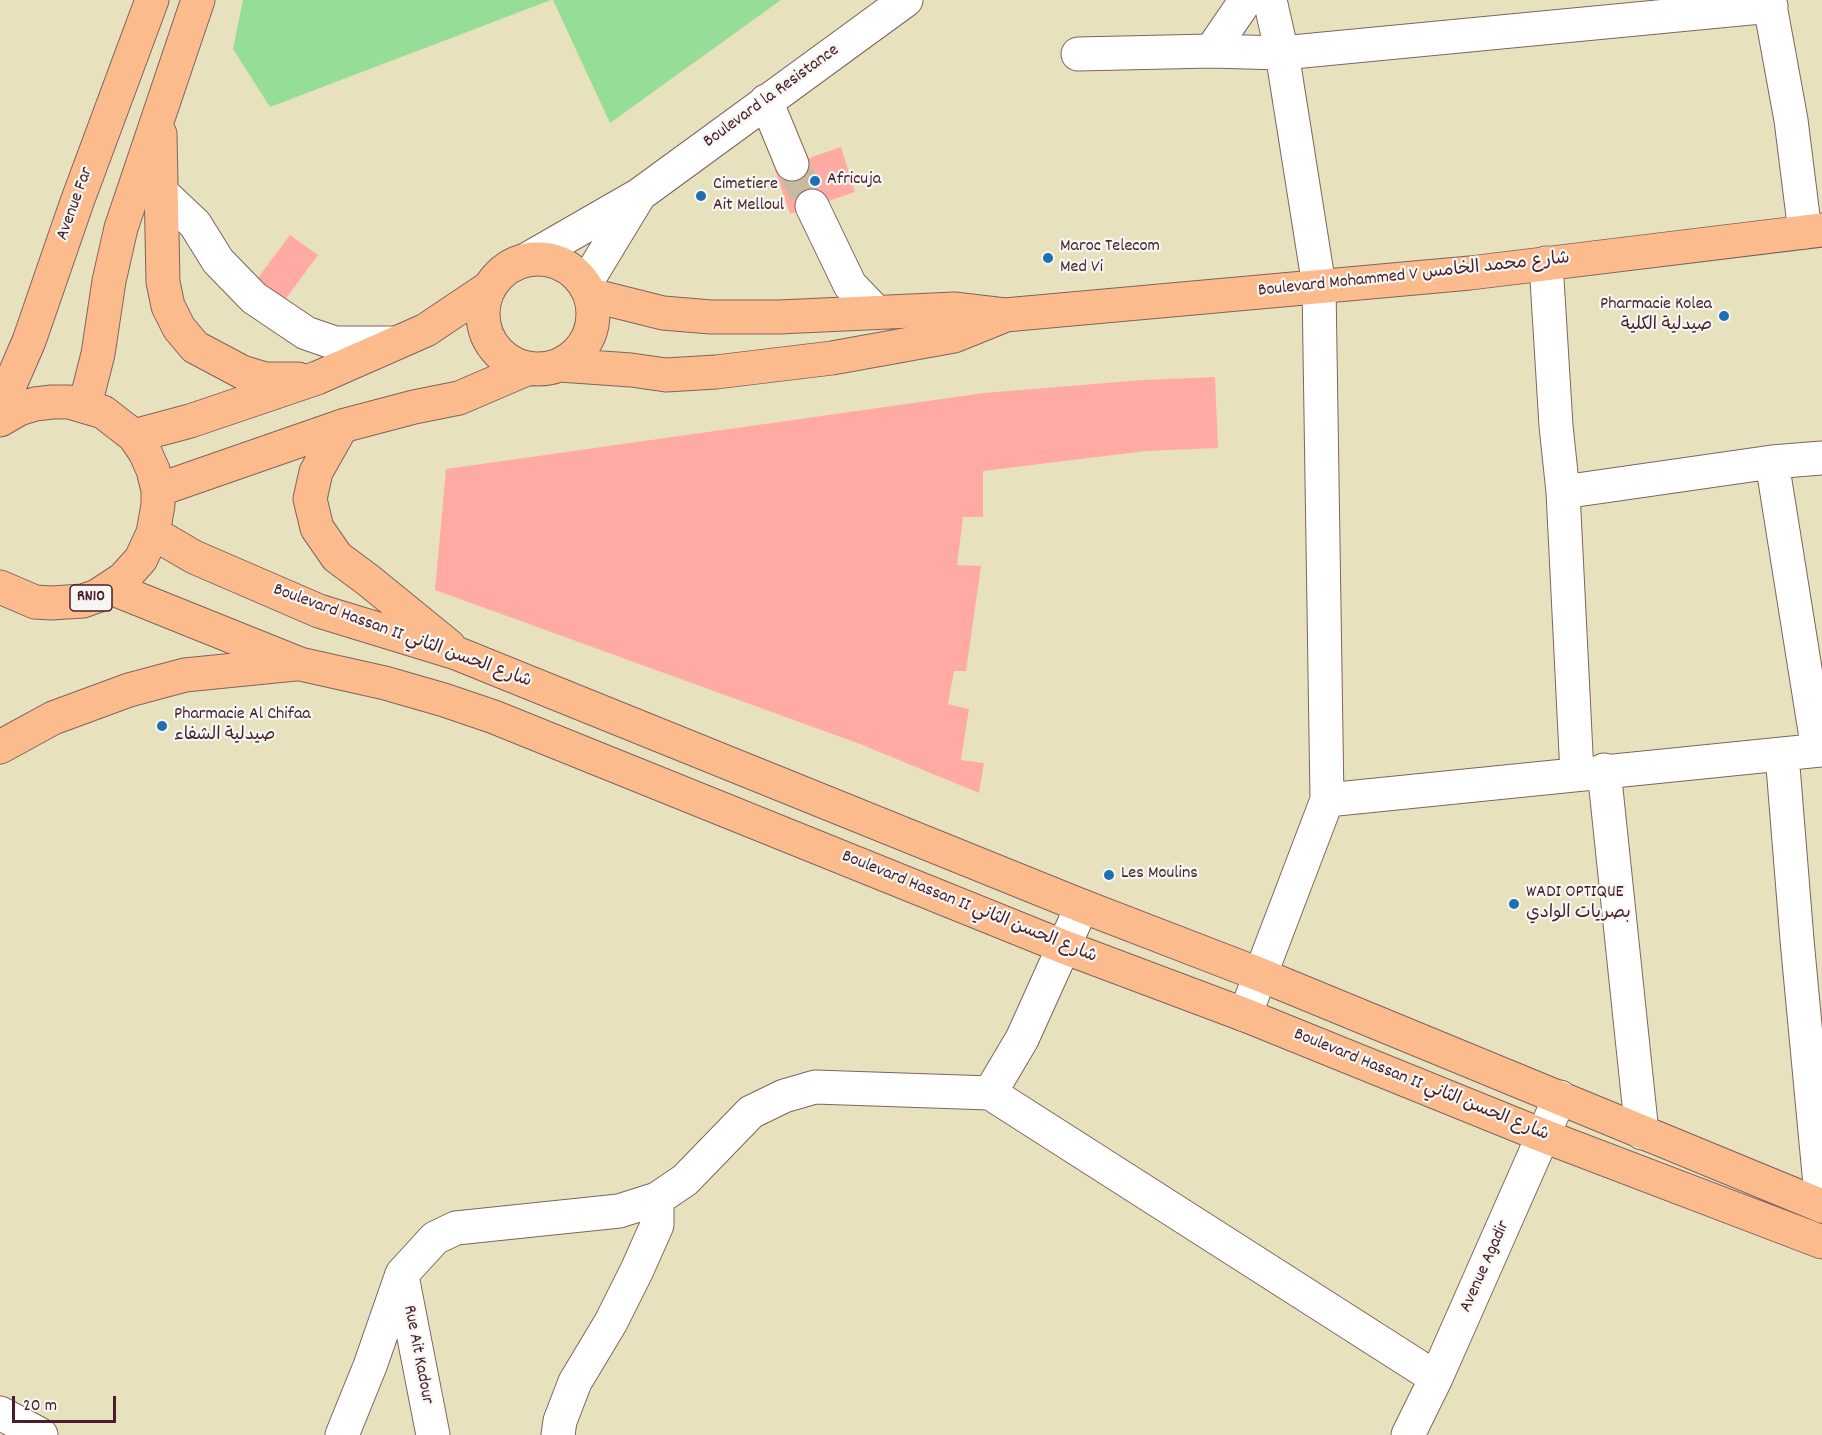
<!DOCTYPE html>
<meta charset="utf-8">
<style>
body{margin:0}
#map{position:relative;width:1822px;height:1435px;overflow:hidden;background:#e8e1be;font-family:Dekko,sans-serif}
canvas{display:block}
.scale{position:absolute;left:12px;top:1396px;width:104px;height:27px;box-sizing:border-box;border:3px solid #4a1f2b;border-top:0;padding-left:8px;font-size:18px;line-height:21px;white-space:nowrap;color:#4a1f2b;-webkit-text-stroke:4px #f6f6f2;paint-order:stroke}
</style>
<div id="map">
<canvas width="1822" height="1435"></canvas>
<div class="scale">20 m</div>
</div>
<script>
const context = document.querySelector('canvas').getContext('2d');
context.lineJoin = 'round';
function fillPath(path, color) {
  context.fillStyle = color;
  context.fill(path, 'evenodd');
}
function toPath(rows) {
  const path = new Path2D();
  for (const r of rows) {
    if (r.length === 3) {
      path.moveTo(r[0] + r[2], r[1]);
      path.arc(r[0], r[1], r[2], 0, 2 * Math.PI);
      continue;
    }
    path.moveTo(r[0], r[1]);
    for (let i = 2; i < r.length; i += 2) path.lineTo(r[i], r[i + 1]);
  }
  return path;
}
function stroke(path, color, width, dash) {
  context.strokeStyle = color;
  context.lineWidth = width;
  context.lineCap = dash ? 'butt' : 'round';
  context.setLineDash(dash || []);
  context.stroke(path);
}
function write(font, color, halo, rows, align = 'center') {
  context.font = font + ' Dekko,"Playpen Sans Arabic",sans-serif';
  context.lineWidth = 4.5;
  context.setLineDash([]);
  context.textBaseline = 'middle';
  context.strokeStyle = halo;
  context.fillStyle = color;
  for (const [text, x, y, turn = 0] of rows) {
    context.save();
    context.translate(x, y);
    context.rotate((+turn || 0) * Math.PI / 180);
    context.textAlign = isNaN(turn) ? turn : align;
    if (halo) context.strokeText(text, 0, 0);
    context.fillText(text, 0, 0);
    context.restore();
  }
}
const green = toPath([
 [243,0,551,0,270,107,233,49],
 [553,0,781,0,610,123]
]);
const building = toPath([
 [841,147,855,192,790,214,775,170],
 [290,235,318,255,282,304,254,283],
 [1215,377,1218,448,1146,451,983,471,983,517,963,517,957,565,981,566,966,671,954,671,948,704,969,709,961,760,984,763,979,793,860,744,435,590,446,469,984,393,1143,380]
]);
const minorTunnel = toPath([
 [792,164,812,206]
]);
const minor = toPath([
 [1769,0,1791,120,1805,232],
 [1211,51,1246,0],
 [1078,54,1211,51,1282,53,1771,6],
 [766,101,792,164],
 [162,193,195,224,218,261,254,298,306,333,335,343,395,343],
 [812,206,850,285,875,311],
 [526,260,639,195,906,0],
 [1546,263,1556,426,1563,492],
 [586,283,637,199],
 [1772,462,1818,750],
 [1782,754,1797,940,1822,1206],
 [1604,770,1642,1133],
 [1577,774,1563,492,1772,462,1822,458],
 [1327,800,1822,750],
 [1245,1015,1327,800,1319,286,1282,53,1270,0],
 [990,1093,1436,1378],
 [402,1276,433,1435],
 [0,1413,41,1435],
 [342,1435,370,1366,402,1274,435,1238,456,1228,619,1211,657,1199,685,1180,751,1112,784,1096,815,1087,990,1093,1022,1039,1082,906],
 [558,1435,560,1421,575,1382,611,1322,637,1270,657,1225,657,1199],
 [1408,1435,1436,1378,1560,1097]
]);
const major = toPath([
 [160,134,163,282,168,306,179,328,195,347,242,372,265,379,298,379],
 [538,314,55],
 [591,295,663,313,711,317,779,317,954,309,1005,315,1470,273,1822,230],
 [560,365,631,370,666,375,716,372,832,358,954,336,1001,317],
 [85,405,98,354,109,281,121,228,198,0],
 [0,408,29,341,77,202,152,0],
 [0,420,19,409,35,404,52,402,69,402,103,412,134,436,145,452,153,470,158,490,158,505,153,533,141,559,123,579,97,596,83,601,51,603,35,602,0,587],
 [342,426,316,472,310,499,317,528,337,557,368,580,449,646],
 [134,436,190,421,317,378,426,330,490,287],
 [158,490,342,426,414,407,459,398,529,368],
 [153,533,194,557,319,611,456,653,1082,906,1261,975,1822,1206],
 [111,588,300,664,385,683,444,700,494,717,1064,947,1245,1015,1544,1136,1822,1242],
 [0,747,53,718,129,690,185,675,295,664]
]);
const markers = [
 [815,181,6,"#1f6fb2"],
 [701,196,6,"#1f6fb2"],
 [1048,258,6,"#1f6fb2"],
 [1724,316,6,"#1f6fb2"],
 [162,726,6,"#1f6fb2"],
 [1109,875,6,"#1f6fb2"],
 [1514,904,6,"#1f6fb2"]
];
const shields = [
 [91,598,42]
];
const shieldNames = [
 ["RN10",91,598]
];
const streetNames = [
 ["Boulevard la Resistance",772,97,-36],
 ["Avenue Far",76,204,-70],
 ["Boulevard Mohammed V شارع محمد الخامس",1414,276,-6],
 ["Boulevard Hassan II شارع الحسن الثاني",402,637,20],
 ["Boulevard Hassan II شارع الحسن الثاني",969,908,22],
 ["Boulevard Hassan II شارع الحسن الثاني",1421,1086,22],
 ["Avenue Agadir",1486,1267,-66],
 ["Rue Ait Kadour",417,1355,79]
];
const poiNames = [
 ["Africuja",827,181],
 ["Cimetiere",713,186],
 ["Ait Melloul",713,207],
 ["Maroc Telecom",1060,248],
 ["Med Vi",1060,269],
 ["Pharmacie Kolea",1712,306,"right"],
 ["صيدلية الكلية",1712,327,"right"],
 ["Pharmacie Al Chifaa",174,716],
 ["صيدلية الشفاء",174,737],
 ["Les Moulins",1121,875],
 ["WADI OPTIQUE",1526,894],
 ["بصريات الوادي",1526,915]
];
fillPath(green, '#96dd97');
fillPath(building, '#ffaba4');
stroke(minorTunnel, '#c8baa1', 33, [33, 16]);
stroke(minor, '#81635e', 35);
stroke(major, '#81635e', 35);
stroke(minor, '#fff', 33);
stroke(major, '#fbbb8c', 33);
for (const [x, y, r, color] of markers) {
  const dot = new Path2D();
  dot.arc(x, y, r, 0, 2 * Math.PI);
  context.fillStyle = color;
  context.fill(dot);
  stroke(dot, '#f6f6f2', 2);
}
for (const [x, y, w] of shields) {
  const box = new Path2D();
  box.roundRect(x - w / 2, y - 13, w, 26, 4.5);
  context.fillStyle = '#f6f6f2';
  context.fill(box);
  stroke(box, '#4a1f2b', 1.5);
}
write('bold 16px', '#4a1f2b', null, shieldNames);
write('18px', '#4a1f2b', '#f6f6f2', streetNames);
write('18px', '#4a1f2b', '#f6f6f2', poiNames, 'left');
</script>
